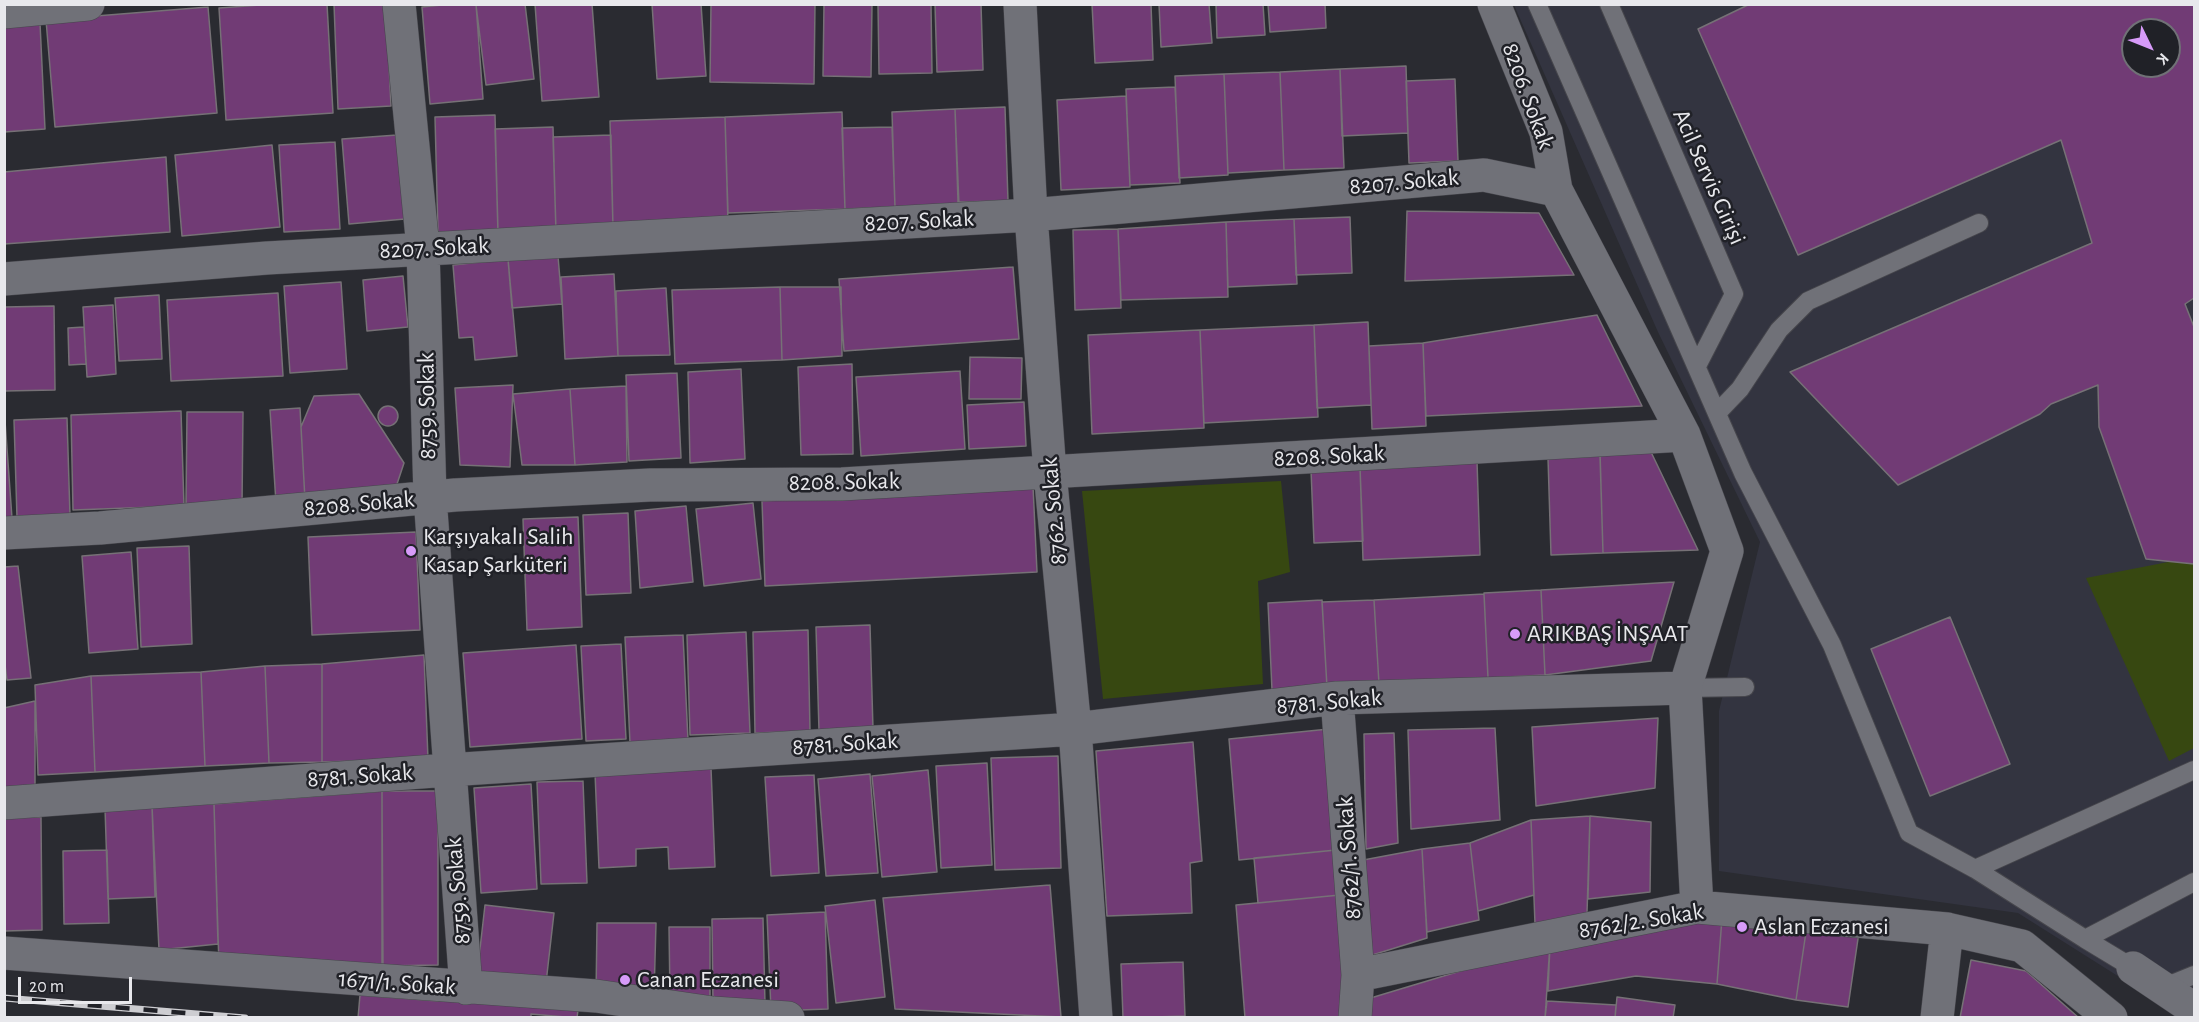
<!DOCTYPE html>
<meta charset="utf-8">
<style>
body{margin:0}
#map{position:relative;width:2199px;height:1022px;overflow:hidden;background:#2a2b31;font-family:"Alegreya Sans",sans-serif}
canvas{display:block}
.frame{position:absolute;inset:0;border:6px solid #e8e8ec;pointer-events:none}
.north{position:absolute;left:2121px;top:18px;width:60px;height:60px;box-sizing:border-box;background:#202127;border:2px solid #707176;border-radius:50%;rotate:133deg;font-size:16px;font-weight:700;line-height:24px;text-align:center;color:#e8e8ec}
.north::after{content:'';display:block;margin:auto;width:21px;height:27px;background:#d79bf9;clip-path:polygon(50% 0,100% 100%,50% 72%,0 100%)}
.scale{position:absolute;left:18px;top:977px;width:114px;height:27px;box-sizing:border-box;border:3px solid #e8e8ec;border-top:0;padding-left:8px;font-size:18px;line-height:21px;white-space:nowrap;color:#e8e8ec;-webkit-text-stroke:4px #202127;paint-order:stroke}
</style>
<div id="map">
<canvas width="2199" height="1022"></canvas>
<div class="frame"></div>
<div class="north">K</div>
<div class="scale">20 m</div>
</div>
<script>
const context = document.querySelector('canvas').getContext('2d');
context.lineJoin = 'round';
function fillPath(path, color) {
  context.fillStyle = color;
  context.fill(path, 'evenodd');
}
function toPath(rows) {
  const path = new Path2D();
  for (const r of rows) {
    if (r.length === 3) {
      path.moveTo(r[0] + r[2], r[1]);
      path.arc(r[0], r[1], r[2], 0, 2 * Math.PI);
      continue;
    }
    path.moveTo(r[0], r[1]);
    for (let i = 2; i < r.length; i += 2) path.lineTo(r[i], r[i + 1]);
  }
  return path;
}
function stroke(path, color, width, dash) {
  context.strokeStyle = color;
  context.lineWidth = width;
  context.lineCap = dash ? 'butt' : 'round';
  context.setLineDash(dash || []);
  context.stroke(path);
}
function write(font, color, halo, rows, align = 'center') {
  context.font = font + ' "Alegreya Sans",sans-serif';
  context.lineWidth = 5;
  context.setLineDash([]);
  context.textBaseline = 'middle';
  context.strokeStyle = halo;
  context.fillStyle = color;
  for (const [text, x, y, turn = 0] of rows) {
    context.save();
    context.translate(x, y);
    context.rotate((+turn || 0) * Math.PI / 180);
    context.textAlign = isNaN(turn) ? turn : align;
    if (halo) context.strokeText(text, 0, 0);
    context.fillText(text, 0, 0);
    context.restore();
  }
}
const built = toPath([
 [1514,5,2194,5,2194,1017,2178,1014,2018,913,1719,871,1719,711,1760,542,1658,332],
 [2133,30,2169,30,2169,66,2133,66]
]);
const green = toPath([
 [1281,481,1290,572,1258,581,1263,684,1103,699,1082,491],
 [2194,557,2194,748,2169,761,2086,578]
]);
const building = toPath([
 [274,4,327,4,333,113,226,120,219,8,274,4],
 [334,4,386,4,391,106,338,109,334,4],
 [452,4,476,4,483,99,430,104,422,7,452,4],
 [525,4,534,79,486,85,476,5,525,4],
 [535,4,592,4,599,97,542,101,535,4],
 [652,4,701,4,706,76,657,79,652,4],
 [711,4,815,4,814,84,710,82,711,4],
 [824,4,872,4,871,77,823,76,824,4],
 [878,4,931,4,932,73,879,74,878,4],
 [935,4,981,4,983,70,937,72,935,4],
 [1092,4,1151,4,1153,60,1095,63,1092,4],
 [1159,4,1209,4,1212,43,1161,47,1159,4],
 [1216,4,1263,4,1265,35,1217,38,1216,4],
 [1268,4,1325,4,1326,28,1270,32,1268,4],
 [1750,4,2194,4,2194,298,2185,304,2194,327,2194,564,2146,559,2099,427,2098,385,2051,404,2040,414,1898,485,1790,372,2092,243,2061,140,1798,255,1698,29,1750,4],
 [2133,30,2169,30,2169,66,2133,66,2133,30],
 [208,7,217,113,55,127,46,20,208,7],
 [4,23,40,23,45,129,4,132,4,23],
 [1406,66,1408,133,1342,136,1340,69,1406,66],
 [1340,69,1344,168,1284,170,1280,72,1340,69],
 [1280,72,1284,170,1228,173,1224,74,1280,72],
 [1224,74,1228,175,1179,178,1175,76,1224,74],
 [1455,79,1458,161,1409,163,1406,81,1455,79],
 [1175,87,1180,183,1130,185,1126,89,1175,87],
 [1126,96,1130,187,1061,190,1057,100,1126,96],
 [1005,107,1008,201,958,202,955,109,1005,107],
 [955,109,959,205,895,207,892,112,955,109],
 [842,112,845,209,728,213,725,117,842,112],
 [495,115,498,232,438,234,435,117,495,115],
 [725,117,728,223,613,227,610,121,725,117],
 [553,127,556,232,498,234,495,129,553,127],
 [892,127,895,207,845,209,842,128,892,127],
 [397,135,405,219,349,224,342,139,397,135],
 [611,135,613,229,556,232,553,137,611,135],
 [335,142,340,229,284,232,279,145,335,142],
 [272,145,280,227,182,236,175,155,272,145],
 [166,157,170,232,4,244,4,172,166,157],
 [1407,211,1539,213,1574,275,1405,281,1407,211],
 [1350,217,1352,273,1296,275,1294,219,1350,217],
 [1294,219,1297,284,1228,287,1226,222,1294,219],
 [1226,222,1228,297,1121,300,1118,229,1226,222],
 [1118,229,1121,308,1075,310,1073,230,1118,229],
 [558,256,562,304,512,308,508,259,558,256],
 [508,259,517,356,475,360,473,337,459,338,453,265,508,259],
 [1013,267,1019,339,844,351,839,279,1013,267],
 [614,274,618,356,565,359,561,277,614,274],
 [403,276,408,327,367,331,363,280,403,276],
 [341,282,347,369,290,373,284,286,341,282],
 [780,287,841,287,842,356,782,360,780,287],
 [780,287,782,360,675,364,672,290,780,287],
 [666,288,670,355,618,356,616,291,666,288],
 [278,293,283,376,171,381,167,300,278,293],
 [159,295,162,359,119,361,115,298,159,295],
 [113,305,116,374,87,377,83,307,113,305],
 [54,306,55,390,4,391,4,307,54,306],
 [1597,315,1642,406,1426,416,1423,343,1597,315],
 [1368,322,1371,405,1317,408,1314,325,1368,322],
 [1314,325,1318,417,1204,423,1200,330,1314,325],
 [84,327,86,364,69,365,68,328,84,327],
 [1200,330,1204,428,1092,434,1088,335,1200,330],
 [1423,343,1426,426,1372,429,1369,346,1423,343],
 [970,357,1022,358,1021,399,969,399,970,357],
 [852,364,853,454,801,455,798,367,852,364],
 [741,369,745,459,690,463,688,372,741,369],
 [960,371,965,449,861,456,856,377,960,371],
 [677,373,681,458,629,461,626,375,677,373],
 [513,385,510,467,460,465,455,388,513,385],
 [626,386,627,462,575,465,570,389,626,386],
 [570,389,575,465,522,465,513,394,570,389],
 [359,394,404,463,396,487,305,500,301,427,314,396,359,394],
 [1024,402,1026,446,969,449,967,405,1024,402],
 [388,416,10],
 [300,408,305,500,276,503,270,410,300,408],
 [181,411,184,506,73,510,71,415,181,411],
 [187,412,243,412,242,505,186,504,187,412],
 [67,418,70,516,17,518,14,420,67,418],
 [5,421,12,518,4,519,4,421,5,421],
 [1600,451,1651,452,1698,550,1603,553,1600,451],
 [1600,456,1603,553,1551,555,1548,458,1600,456],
 [1477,461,1480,555,1363,560,1360,466,1477,461],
 [1360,468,1363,541,1314,543,1311,470,1360,468],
 [1033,486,1037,572,765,586,762,501,1033,486],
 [753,503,761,579,704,586,696,509,753,503],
 [686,506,693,582,640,588,635,511,686,506],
 [628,513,631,593,586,595,583,515,628,513],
 [578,517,582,627,527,630,523,519,578,517],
 [416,532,420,630,312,635,308,537,416,532],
 [189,546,192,644,141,647,137,548,189,546],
 [131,552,138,649,89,653,82,556,131,552],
 [18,566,31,678,7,680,4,657,4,567,18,566],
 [1674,582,1651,661,1545,675,1541,590,1674,582],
 [1541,590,1545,675,1488,678,1484,593,1541,590],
 [1484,594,1488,678,1379,684,1374,600,1484,594],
 [1322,600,1327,687,1272,690,1268,603,1322,600],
 [1374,600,1379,684,1327,687,1322,602,1374,600],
 [1950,617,2010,764,1930,796,1871,649,1950,617],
 [870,625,873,729,819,731,816,627,870,625],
 [808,630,810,731,755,733,753,632,808,630],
 [746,632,750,733,690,735,687,635,746,632],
 [683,635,688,740,630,743,625,637,683,635],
 [621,644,626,739,586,741,581,646,621,644],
 [576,645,582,739,470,747,463,653,576,645],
 [424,655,428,759,322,762,322,664,424,655],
 [322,664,322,762,269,763,265,666,322,664],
 [265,666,269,763,205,766,201,672,265,666],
 [201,672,205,766,95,772,91,676,201,672],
 [91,676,95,772,38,775,35,685,91,676],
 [35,701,35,794,4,794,4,708,35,701],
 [1658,718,1655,788,1536,806,1532,727,1658,718],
 [1495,728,1500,820,1411,829,1408,730,1495,728],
 [1329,729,1336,850,1239,860,1229,739,1329,729],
 [1394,733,1398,843,1366,849,1364,734,1394,733],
 [1193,742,1202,861,1190,863,1192,913,1107,916,1096,751,1193,742],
 [1058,756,1061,868,995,870,991,758,1058,756],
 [987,763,992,865,941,868,936,766,987,763],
 [711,768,715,867,669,869,668,847,636,849,636,866,599,868,595,773,711,768],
 [928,770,937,872,882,877,872,776,928,770],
 [870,774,878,873,826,876,818,779,870,774],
 [814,775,819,873,771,876,765,777,814,775],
 [583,781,587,883,541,884,537,782,583,781],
 [531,784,537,889,481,893,474,788,531,784],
 [382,791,383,967,219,966,214,804,382,791],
 [382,791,438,791,438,965,382,966,382,791],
 [214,804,218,944,159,950,152,806,214,804],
 [152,806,155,897,108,899,105,808,152,806],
 [1590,816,1587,913,1535,924,1531,820,1590,816],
 [1590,816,1651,822,1650,892,1588,899,1590,816],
 [41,817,42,930,4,931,4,818,41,817],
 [1531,820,1534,895,1478,911,1470,843,1531,820],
 [1470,843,1479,920,1427,932,1422,849,1470,843],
 [1422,849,1427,938,1366,957,1358,861,1422,849],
 [107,850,109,923,64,924,63,851,107,850],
 [1336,850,1340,895,1258,903,1254,858,1336,850],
 [1050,885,1061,1017,895,1009,883,898,1050,885],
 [1340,895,1343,1018,1245,1018,1236,905,1340,895],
 [875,900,885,997,836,1003,825,906,875,900],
 [485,905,554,913,546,983,477,975,485,905],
 [825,912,828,1009,771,1011,767,915,825,912],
 [763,918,765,1004,713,1005,712,919,763,918],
 [1722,918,1717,984,1636,976,1548,991,1550,944,1722,918],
 [1722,918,1807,925,1796,1000,1717,984,1722,918],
 [597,923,656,923,654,996,596,996,597,923],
 [1807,925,1859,932,1848,1007,1796,1000,1807,925],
 [669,927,710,927,710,996,670,997,669,927],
 [1550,944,1545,1018,1366,1018,1364,1000,1550,944],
 [1971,960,2026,971,2079,1018,1960,1018,1971,960],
 [1183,962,1185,1016,1123,1018,1121,964,1183,962],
 [439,991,579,1002,577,1018,531,1014,531,1018,358,1018,360,995,438,1001,439,991],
 [1617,997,1675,1005,1673,1018,1615,1018,1617,997],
 [1547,1001,1616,1005,1615,1018,1545,1018,1547,1001]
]);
const lane = toPath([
 [1537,4,1743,473,1832,645,1909,833,1975,869,2194,770],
 [1609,4,1734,294,1697,366],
 [1718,412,1740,389,1779,330,1808,301,1979,223],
 [1685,688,1745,687],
 [1975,869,2085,939,2194,882],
 [2085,939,2133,968],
 [2162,988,2194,975]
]);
const street = toPath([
 [399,4,423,248,430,497,466,988],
 [1020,4,1031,215,1050,473,1075,729,1096,1018],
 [1494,4,1546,132,1556,190],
 [4,12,88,4],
 [4,279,267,258,1031,215,1484,175,1556,190,1684,435,1727,551,1685,688,1697,907],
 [4,533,100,528,455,495,650,485,842,484,1684,435],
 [1337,698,1358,975,1355,1018],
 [4,803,448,770,1075,729,1337,698,1685,688],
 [1947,929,2022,946,2111,1018],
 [4,953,596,996,713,1013,788,1018],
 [2133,968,2194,1009],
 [1358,975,1697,907,1947,929,1937,1018]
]);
const rail = toPath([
 [4,998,245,1018]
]);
const markers = [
 [411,551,6,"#d79bf9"],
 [1515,634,6,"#d79bf9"],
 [1742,927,6,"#d79bf9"],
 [625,980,6,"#d79bf9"]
];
const streetNames = [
 ["8206. Sokak",1528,96,70],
 ["Acil Servis Girişi",1709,177,66],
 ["8207. Sokak",1404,182,-5],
 ["8207. Sokak",919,221,-3],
 ["8207. Sokak",434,248,-3],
 ["8759. Sokak",427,406,-91],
 ["8208. Sokak",1329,456,-3],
 ["8208. Sokak",844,482,-1],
 ["8208. Sokak",359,504,-5],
 ["8762. Sokak",1054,511,-95],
 ["8781. Sokak",1329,702,-5],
 ["8781. Sokak",845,744,-4],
 ["8781. Sokak",360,776,-4],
 ["8762/1. Sokak",1349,858,-94],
 ["8759. Sokak",458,891,-95],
 ["8762/2. Sokak",1641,921,-9],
 ["1671/1. Sokak",397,983,4]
];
const poiNames = [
 ["Karşıyakalı Salih",423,537],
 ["Kasap Şarküteri",423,565],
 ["ARIKBAŞ İNŞAAT",1527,634],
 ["Aslan Eczanesi",1754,927],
 ["Canan Eczanesi",637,980]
];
fillPath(built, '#333440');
fillPath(green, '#374811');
fillPath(building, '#713b75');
stroke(building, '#767176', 1.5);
stroke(lane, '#46464c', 20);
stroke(street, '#46464c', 34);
stroke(lane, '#707178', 18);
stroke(street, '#707178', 33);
stroke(rail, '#cdcdd1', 7);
stroke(rail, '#202127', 4.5, [14]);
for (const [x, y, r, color] of markers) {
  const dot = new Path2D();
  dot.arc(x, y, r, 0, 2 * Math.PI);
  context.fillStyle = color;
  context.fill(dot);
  stroke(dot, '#202127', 2);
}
write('24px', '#e8e8ec', '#202127', streetNames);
write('24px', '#e8e8ec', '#202127', poiNames, 'left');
</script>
